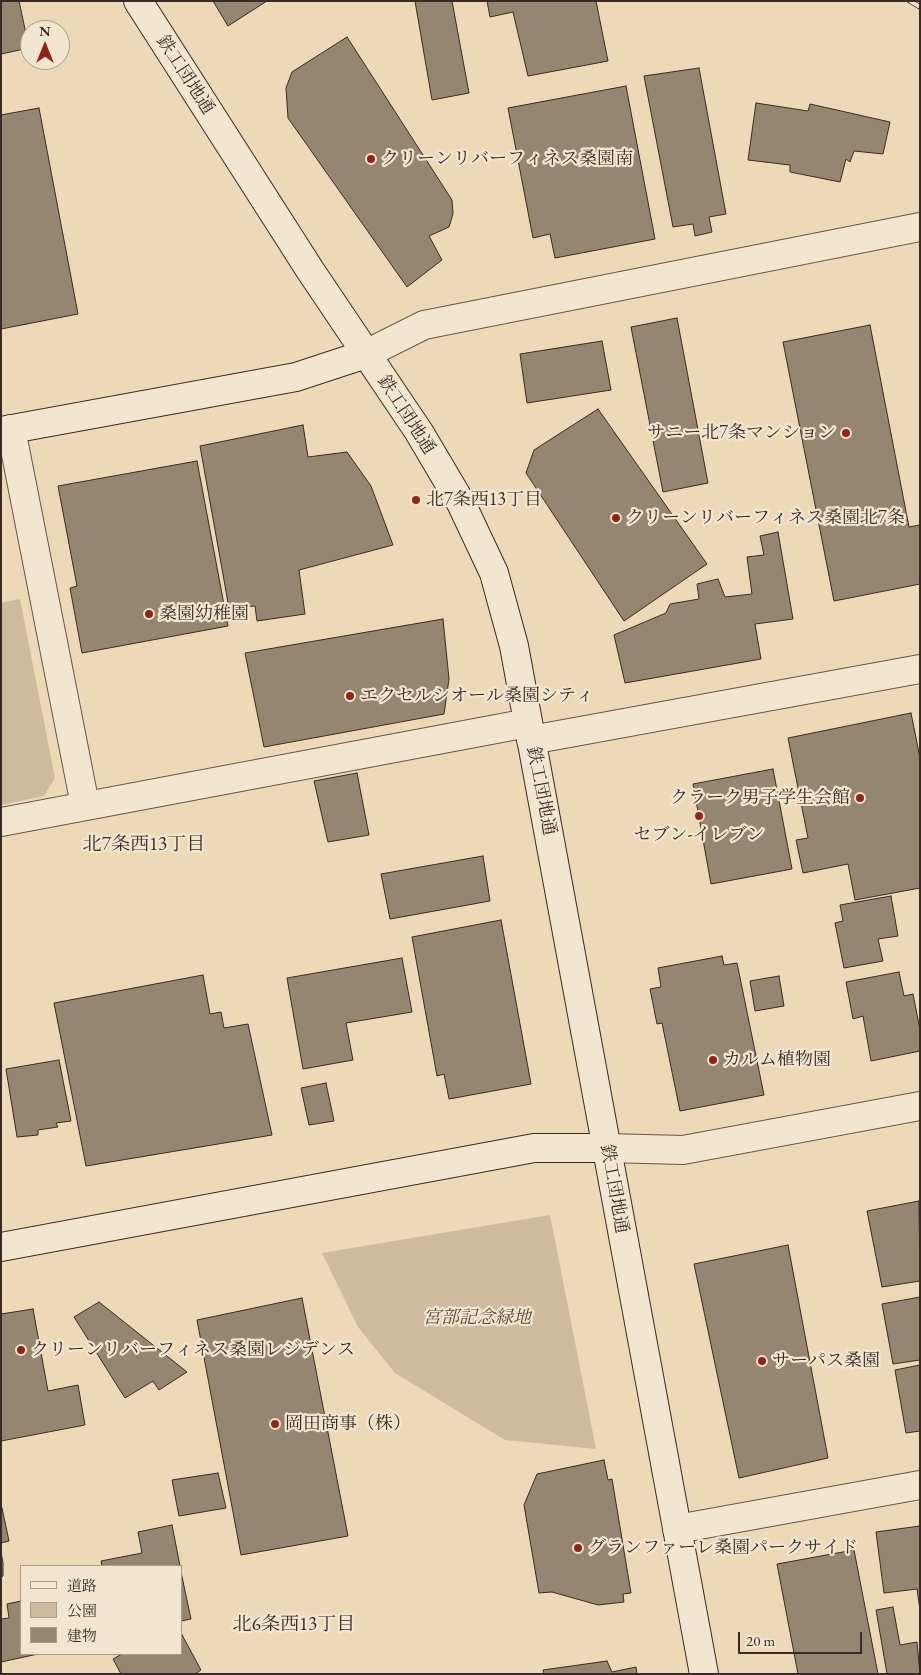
<!DOCTYPE html>
<meta charset="utf-8">
<style>
body{margin:0}
#map{position:relative;width:921px;height:1675px;overflow:hidden;background:#edd9b7;font-family:"EB Garamond","Noto Serif JP",serif}
canvas{display:block}
.frame{position:absolute;inset:0;border:2px solid #382a24;pointer-events:none}
.legend{position:absolute;left:20px;top:1565px;width:162px;height:90px;box-sizing:border-box;background:#f3e6d0;border:1px solid #a89b8b;margin:0;padding:6px 9px;list-style:none;font-size:15px;color:#382a24}
.legend li{display:flex;align-items:center;gap:10px;height:25px}
.legend b{width:25px;border:1px solid #a89b8b}
.north{position:absolute;left:20px;top:20px;width:50px;height:50px;box-sizing:border-box;background:#f3e6d0;border:1px solid #a89b8b;border-radius:50%;rotate:0deg;font-size:14px;font-weight:700;line-height:20px;text-align:center;color:#382a24}
.north::after{content:'';display:block;margin:auto;width:18px;height:22px;background:#8f2418;clip-path:polygon(50% 0,100% 100%,50% 72%,0 100%)}
.scale{position:absolute;left:738px;top:1632px;width:124px;height:22px;box-sizing:border-box;border:2px solid #382a24;border-top:0;padding-left:6px;font-size:15px;line-height:18px;white-space:nowrap;color:#382a24;-webkit-text-stroke:4px #f3e6d0;paint-order:stroke}
</style>
<div id="map">
<canvas width="921" height="1675"></canvas>
<div class="frame"></div>
<ul class="legend">
<li><b style="height:6px;background:#f3e6d0"></b>道路</li>
<li><b style="height:14px;background:#cebb9e"></b>公園</li>
<li><b style="height:14px;background:#968570"></b>建物</li>
</ul>
<div class="north">N</div>
<div class="scale">20 m</div>
</div>
<script>
const context = document.querySelector('canvas').getContext('2d');
context.lineJoin = 'round';
function fillPath(path, color) {
  context.fillStyle = color;
  context.fill(path, 'evenodd');
}
function toPath(rows) {
  const path = new Path2D();
  for (const r of rows) {
    path.moveTo(r[0], r[1]);
    for (let i = 2; i < r.length; i += 2) path.lineTo(r[i], r[i + 1]);
  }
  return path;
}
function stroke(path, color, width, dash) {
  context.strokeStyle = color;
  context.lineWidth = width;
  context.lineCap = dash ? 'butt' : 'round';
  context.setLineDash(dash || []);
  context.stroke(path);
}
function write(font, color, halo, rows, align = 'center') {
  context.font = font + ' "EB Garamond","Noto Serif JP",serif';
  context.lineWidth = 4.5;
  context.setLineDash([]);
  context.textBaseline = 'middle';
  context.strokeStyle = halo;
  context.fillStyle = color;
  for (const [text, x, y, turn = 0] of rows) {
    context.save();
    context.translate(x, y);
    context.rotate((+turn || 0) * Math.PI / 180);
    context.textAlign = isNaN(turn) ? turn : align;
    if (halo) context.strokeText(text, 0, 0);
    context.fillText(text, 0, 0);
    context.restore();
  }
}
const green = toPath([
 [20,599,55,778,44,796,1,805,1,603],
 [550,1215,596,1449,505,1440,395,1373,358,1327,322,1253]
]);
const building = toPath([
 [1,1,19,1,29,48,1,54,1,1],
 [213,1,267,1,228,26,213,1],
 [415,1,452,1,469,93,432,100,415,1],
 [487,1,596,1,608,61,528,76,513,12,490,17,487,1],
 [347,37,452,200,453,214,449,227,429,236,442,260,407,287,288,118,286,88,292,72,347,37],
 [699,68,726,214,709,217,712,232,695,236,693,224,673,227,644,76,699,68],
 [626,86,655,239,555,258,550,234,533,238,508,108,626,86],
 [756,103,808,111,810,104,890,122,883,154,854,151,850,162,846,159,840,182,790,172,790,165,748,160,756,103],
 [39,108,78,314,1,329,1,115,39,108],
 [677,318,708,483,663,492,631,327,677,318],
 [870,325,909,527,920,525,920,584,834,601,783,342,870,325],
 [602,341,611,390,527,403,520,354,602,341],
 [598,409,707,564,624,621,526,473,534,450,598,409],
 [303,425,308,457,347,452,371,486,393,545,299,570,305,614,257,621,255,606,229,608,200,446,303,425],
 [197,461,228,626,82,653,70,588,77,586,58,486,197,461],
 [778,532,793,619,755,624,761,659,625,683,614,635,666,613,670,604,699,599,697,584,718,579,725,597,752,594,747,557,764,555,760,536,778,532],
 [443,619,449,679,444,714,264,747,245,653,443,619],
 [911,713,920,758,920,888,855,900,848,864,803,873,796,840,808,838,788,738,911,713],
 [773,769,792,869,711,884,693,784,773,769],
 [357,773,369,835,328,842,314,781,357,773],
 [483,856,490,901,390,919,381,874,483,856],
 [891,896,898,936,878,939,883,961,844,968,835,923,843,921,840,905,891,896],
 [501,920,531,1084,449,1099,444,1074,437,1076,412,937,501,920],
 [722,956,724,965,737,963,764,1095,680,1111,662,1023,657,1024,650,989,661,987,658,968,722,956],
 [402,958,412,1012,346,1023,353,1060,303,1069,287,978,402,958],
 [899,972,904,996,913,994,920,1030,920,1051,871,1061,863,1016,853,1019,846,982,899,972],
 [203,975,210,1014,221,1012,224,1028,248,1024,272,1135,86,1166,54,1003,203,975],
 [779,976,784,1006,755,1011,750,981,779,976],
 [59,1060,71,1121,56,1123,58,1127,38,1130,38,1135,17,1137,6,1069,59,1060],
 [326,1083,334,1121,309,1125,301,1088,326,1083],
 [919,1201,920,1281,882,1287,867,1211,919,1201],
 [788,1245,828,1458,739,1478,694,1264,788,1245],
 [920,1297,920,1360,893,1364,882,1304,920,1297],
 [302,1298,348,1536,241,1555,197,1320,302,1298],
 [99,1302,187,1372,159,1390,153,1381,125,1398,74,1317,99,1302],
 [33,1309,48,1391,78,1385,85,1425,1,1441,1,1314,33,1309],
 [920,1365,920,1431,906,1433,895,1370,920,1365],
 [604,1460,608,1480,612,1479,631,1593,623,1594,624,1602,598,1605,552,1592,539,1593,524,1505,537,1474,604,1460],
 [218,1473,226,1508,179,1516,172,1480,218,1473],
 [2,1508,9,1541,1,1543,1,1508,2,1508],
 [172,1525,180,1566,102,1566,101,1561,142,1553,138,1532,172,1525],
 [920,1526,920,1610,917,1589,884,1593,876,1532,920,1526],
 [854,1550,878,1674,798,1674,777,1564,854,1550],
 [1,1552,3,1563,3,1576,1,1577,1,1552],
 [181,1572,191,1619,181,1621,181,1572],
 [21,1601,21,1654,38,1654,1,1662,1,1619,9,1618,7,1604,21,1601],
 [893,1607,900,1645,917,1642,920,1674,887,1674,876,1610,893,1607],
 [181,1633,201,1670,195,1674,121,1674,113,1659,122,1654,181,1654,181,1633],
 [607,1661,612,1672,636,1667,637,1674,544,1674,543,1670,607,1661]
]);
const street = toPath([
 [366,354,424,325,920,227],
 [11,429,85,805],
 [531,740,920,669],
 [1,822,528,723],
 [607,1148,683,1150,920,1106],
 [677,1529,920,1485]
]);
const secondary = toPath([
 [138,1,310,270,419,432,461,503,494,573,514,646,704,1674],
 [1,431,296,377,366,354],
 [1,1247,534,1148,607,1148]
]);
const rail = toPath([
 [910,1,920,7]
]);
const markers = [
 [371,159,5,"#8f2418"],
 [846,433,5,"#8f2418"],
 [416,500,5,"#8f2418"],
 [616,518,5,"#8f2418"],
 [149,614,5,"#8f2418"],
 [350,696,5,"#8f2418"],
 [860,798,5,"#8f2418"],
 [699,816,5,"#8f2418"],
 [713,1060,5,"#8f2418"],
 [21,1350,5,"#8f2418"],
 [762,1361,5,"#8f2418"],
 [275,1424,5,"#8f2418"],
 [578,1548,5,"#8f2418"]
];
const streetNames = [
 ["鉄工団地通",185,75,57],
 ["鉄工団地通",406,415,57],
 ["鉄工団地通",541,791,79],
 ["鉄工団地通",614,1189,80]
];
const poiNames = [
 ["クリーンリバーフィネス桑園南",381,159],
 ["サニー北7条マンション",836,433,"right"],
 ["北7条西13丁目",426,500],
 ["クリーンリバーフィネス桑園北7条",626,518],
 ["桑園幼稚園",159,614],
 ["エクセルシオール桑園シティ",360,696],
 ["クラーク男子学生会館",850,798,"right"],
 ["セブン-イレブン",699,835,"center"],
 ["カルム植物園",723,1060],
 ["クリーンリバーフィネス桑園レジデンス",31,1350],
 ["サーパス桑園",772,1361],
 ["岡田商事（株）",285,1424],
 ["グランファーレ桑園パークサイド",588,1548]
];
const parkNames = [
 ["宮部記念緑地",477,1318]
];
const neighbourhoodNames = [
 ["北7条西13丁目",144,845],
 ["北6条西13丁目",294,1625]
];
fillPath(green, '#cebb9e');
fillPath(building, '#968570');
stroke(building, '#382a24', 1);
stroke(street, '#655649', 30);
stroke(secondary, '#382a24', 30);
stroke(street, '#f3e6d0', 28);
stroke(secondary, '#f3e6d0', 28);
stroke(rail, '#382a24', 5.5);
stroke(rail, '#f3e6d0', 4, [11]);
for (const [x, y, r, color] of markers) {
  const dot = new Path2D();
  dot.arc(x, y, r, 0, 2 * Math.PI);
  context.fillStyle = color;
  context.fill(dot);
  stroke(dot, '#f3e6d0', 2);
}
write('18px', '#382a24', '#f3e6d0', streetNames);
write('18px', '#382a24', '#f3e6d0', poiNames, 'left');
write('italic 18px', '#56473c', '#f3e6d0', parkNames);
write('19px', '#382a24', '#f3e6d0', neighbourhoodNames);
</script>
